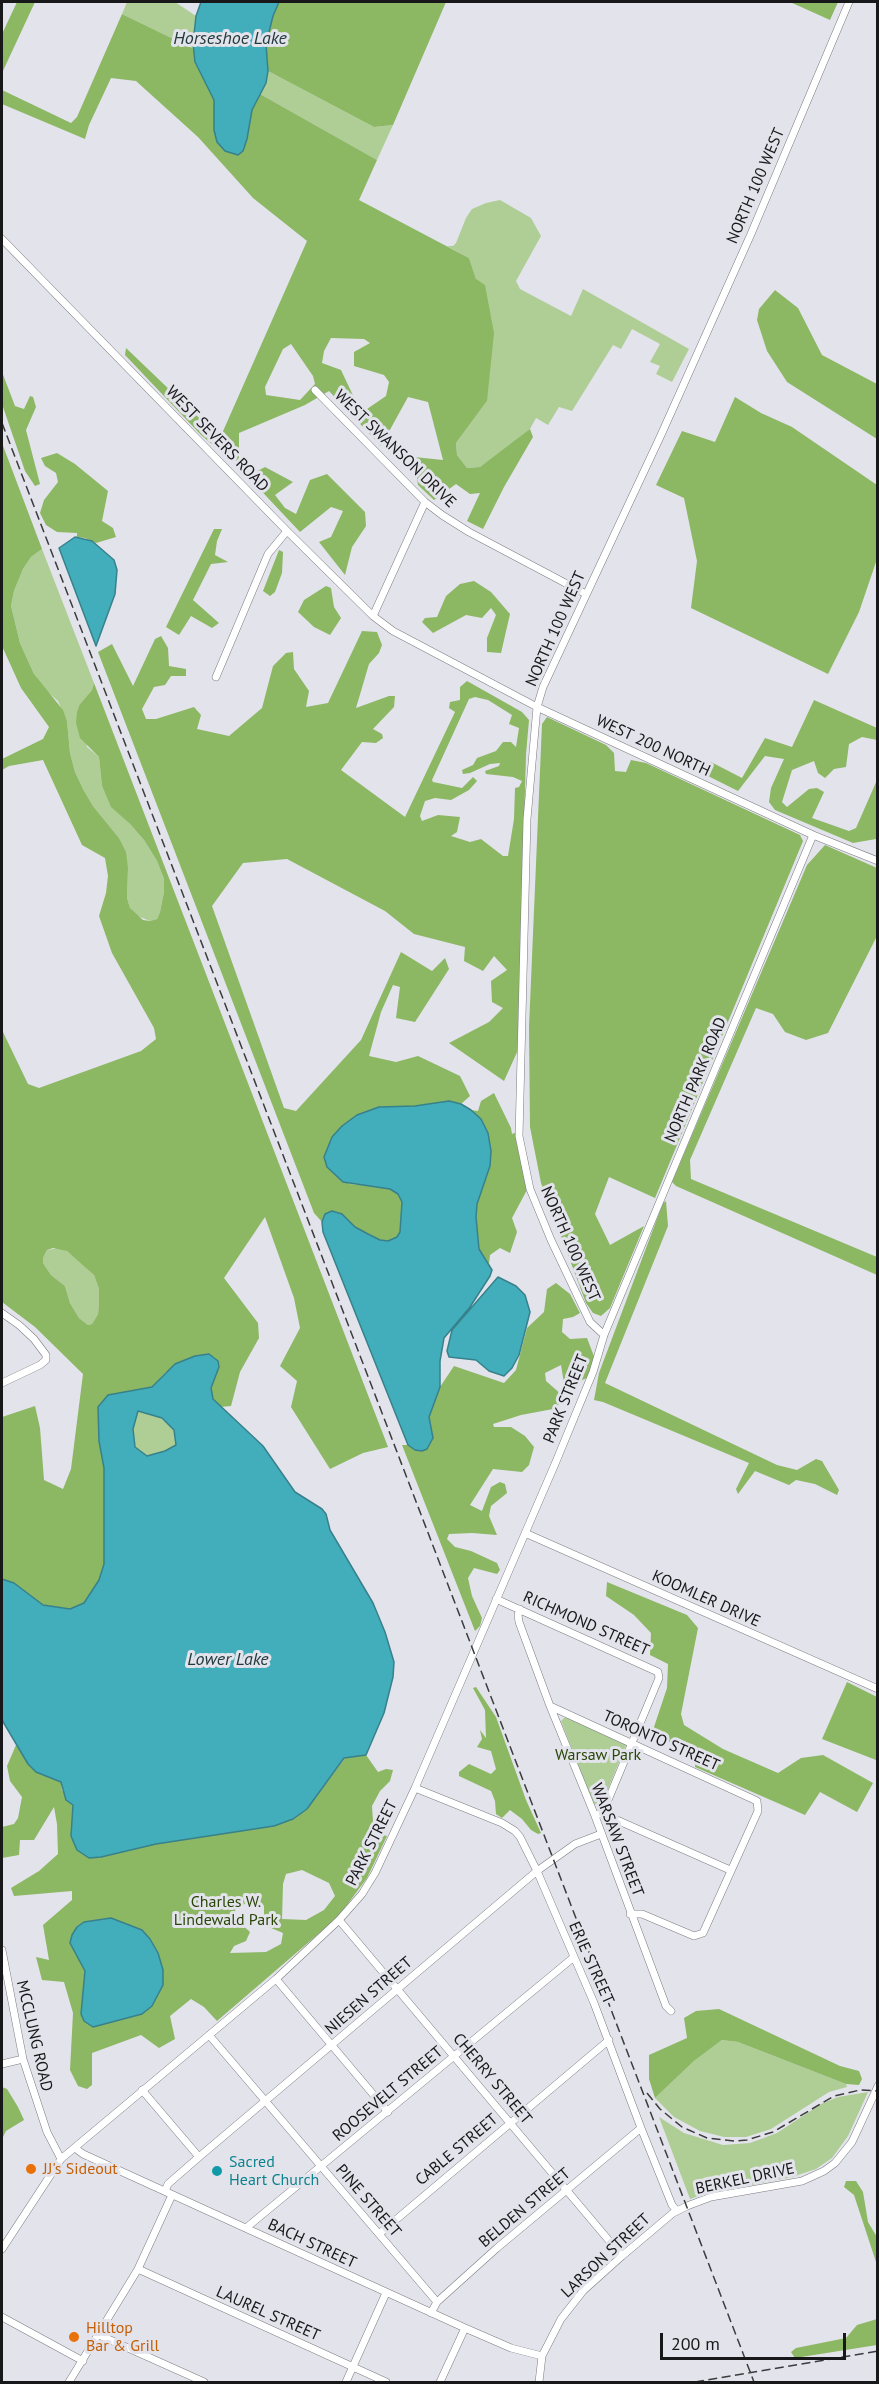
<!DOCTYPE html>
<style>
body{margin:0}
#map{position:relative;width:879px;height:2384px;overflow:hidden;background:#e3e3eb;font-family:"PT Sans",sans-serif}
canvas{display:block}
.frame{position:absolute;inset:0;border:3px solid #18181a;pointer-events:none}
.scale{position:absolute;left:660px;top:2333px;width:186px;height:27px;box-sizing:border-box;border:3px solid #18181a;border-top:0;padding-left:8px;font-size:18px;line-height:21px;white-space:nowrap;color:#18181a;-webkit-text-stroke:4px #e3e3eb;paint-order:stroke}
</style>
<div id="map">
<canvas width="879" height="2384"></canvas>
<div class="frame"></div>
<div class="scale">200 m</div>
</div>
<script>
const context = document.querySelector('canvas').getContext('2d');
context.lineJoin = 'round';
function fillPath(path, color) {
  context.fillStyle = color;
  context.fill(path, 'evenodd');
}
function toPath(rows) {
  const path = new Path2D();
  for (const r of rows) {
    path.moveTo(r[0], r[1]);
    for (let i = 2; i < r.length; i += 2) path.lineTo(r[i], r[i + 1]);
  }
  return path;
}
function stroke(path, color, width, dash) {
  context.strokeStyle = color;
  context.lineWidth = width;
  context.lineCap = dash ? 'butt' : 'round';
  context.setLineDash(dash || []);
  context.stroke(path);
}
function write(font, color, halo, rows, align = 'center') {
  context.font = font + ' "PT Sans",sans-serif';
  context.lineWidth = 6;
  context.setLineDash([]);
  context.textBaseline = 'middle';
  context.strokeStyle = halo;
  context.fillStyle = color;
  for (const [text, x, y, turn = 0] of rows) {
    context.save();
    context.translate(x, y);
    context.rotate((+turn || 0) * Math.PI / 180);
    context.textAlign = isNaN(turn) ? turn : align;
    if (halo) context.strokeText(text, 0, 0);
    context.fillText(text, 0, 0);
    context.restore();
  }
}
const green = toPath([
 [127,2,175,2,196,16,194,49,122,14],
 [268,71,374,127,393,125,377,160,260,94,266,83],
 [500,200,531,218,541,236,516,281,520,289,571,316,583,289,689,349,672,382,656,374,660,366,650,362,660,344,632,329,621,349,613,345,572,411,559,407,548,425,536,418,530,429,518,440,480,467,467,468,457,455,456,443,487,401,476,279,469,258,447,246,453,246,456,243,466,218,472,209,486,203],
 [42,549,94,683,92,690,80,704,87,747,99,757,102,786,111,806,130,824,144,840,157,861,164,879,164,892,160,912,157,919,150,921,135,915,130,908,127,898,128,868,119,838,93,806,83,789,75,772,70,753,67,721,58,701,43,688,34,674,20,643,11,606,14,591,23,569,31,557],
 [59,1248,67,1251,85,1265,94,1275,99,1289,99,1303,98,1314,92,1324,88,1325,79,1318,70,1303,65,1286,51,1275,43,1263,43,1258,47,1250],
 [138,1411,161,1418,174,1430,176,1445,165,1451,146,1456,135,1447,133,1429],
 [568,1717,625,1742,626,1745,603,1801,598,1805,594,1804,592,1800,561,1721,564,1718],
 [722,2040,738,2042,846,2084,847,2087,829,2092,771,2129,746,2137,724,2137,700,2131,674,2117,655,2098,694,2061],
 [868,2092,848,2136,832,2158,816,2169,792,2177,704,2194,690,2199,659,2117,684,2133,723,2145,750,2143,777,2133,821,2104,838,2097]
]);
const forest = toPath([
 [17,2,35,2,2,73,2,34],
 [279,2,446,2,393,125,374,127,268,71,266,44,273,16],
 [790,2,838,2,830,20],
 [122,14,194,49,195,63,214,100,214,130,247,139,252,110,260,94,377,160,359,200,469,258,476,279,485,285,494,333,487,401,456,443,457,455,467,468,480,467,530,429,533,437,504,487,483,529,467,521,480,493,470,494,456,484,434,500,418,485,414,457,443,460,428,402,408,397,381,446,329,391,305,405,239,433,239,462,227,457,201,435,125,355,126,348,220,438,307,241,253,198,198,137,136,81,111,78,89,125,85,139,2,104,2,90,71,123,77,117],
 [331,338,364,339,370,343,354,352,354,366,384,375,389,382,386,396,367,409,358,406,341,370,322,363,324,351],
 [291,344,313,376,315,384,300,400,266,395,265,387,283,349],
 [775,290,798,308,822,355,877,384,877,439,787,382,767,351,757,320,759,309],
 [2,372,15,406,24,409,30,396,33,397,36,407,26,430,40,484,35,486,25,471,2,404],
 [735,397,761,413,792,427,877,485,877,559,859,612,828,674,691,608,697,561,684,498,656,485,682,431,715,442],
 [2,443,42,549,31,557,23,569,14,591,11,606,20,643,34,674,63,710,67,721,70,753,75,772,83,789,93,806,119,838,126,852,128,868,127,898,130,908,143,920,150,921,157,919,160,912,164,892,164,879,157,861,144,840,130,824,111,807,102,786,99,757,80,738,76,723,77,712,80,704,92,690,94,683,388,1447,363,1453,330,1469,291,1407,297,1381,280,1366,300,1328,294,1298,265,1217,224,1278,258,1323,259,1338,240,1372,231,1406,219,1407,213,1399,211,1388,166,1372,152,1387,108,1395,98,1407,99,1441,104,1468,104,1564,99,1580,92,1593,84,1603,70,1609,43,1605,2,1579,2,1417,35,1406,40,1428,44,1480,63,1489,71,1469,83,1374,35,1327,2,1302,2,1030,28,1084,39,1088,141,1051,156,1039,154,1028,112,953,99,916,106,893,108,876,105,858,82,845,43,760,9,766,2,770,2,759,43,739,49,727,21,688,2,646],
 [53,1248,67,1251,94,1275,99,1289,99,1303,98,1314,92,1324,88,1325,79,1318,70,1303,65,1286,51,1275,43,1263,43,1258,47,1250],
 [57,453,75,464,108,491,102,521,113,528,116,537,96,543,85,538,77,537,77,533,57,532,46,525,40,513,44,500,58,482,56,473,45,466,41,458],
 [265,467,293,482,275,495,285,508,296,514,310,480,327,474,365,512,366,526,352,547,345,575,319,542,331,537,343,511,331,507,300,532,251,480,250,475],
 [214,529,222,529,217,541,215,555,228,562,211,564,193,600,219,623,212,628,191,616,179,635,166,627],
 [279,550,283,552,282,573,275,592,270,596,263,591],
 [474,581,491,592,510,614,501,653,487,652,487,638,496,615,491,608,482,618,466,615,433,633,422,622,425,618,437,617,446,596,460,584],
 [326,586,331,588,334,607,341,618,330,635,314,627,298,612,304,600],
 [362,631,377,632,382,645,379,653,369,664,356,708,389,696,395,696,394,707,373,729,382,734,383,738,376,743,362,742,341,770,405,817,455,712,449,708,450,702,460,700,460,687,467,681,522,712,529,720,526,754,518,1050,504,1081,449,1043,489,1022,503,1008,492,1002,491,981,507,970,494,956,483,971,464,961,465,947,414,934,385,911,287,859,243,863,212,906,284,1108,296,1111,361,1040,401,952,432,971,445,958,449,969,415,1022,396,1018,400,987,393,985,381,1012,369,1056,396,1062,418,1056,460,1076,470,1096,461,1104,449,1101,415,1106,379,1107,349,1184,380,1186,391,1189,398,1194,402,1202,400,1232,397,1237,388,1241,380,1240,368,1234,355,1227,342,1214,332,1211,325,1214,322,1222,314,1213,98,652,112,644,133,686,155,639,161,636,168,648,169,666,186,669,186,676,171,676,165,685,154,687,142,709,146,719,156,719,194,707,201,715,197,729,229,736,262,708,273,666,286,653,293,652,294,669,309,691,306,707,328,703],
 [475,697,488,700,512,715,509,724,519,728,516,747,511,742,503,742,496,751,477,758,473,765,462,770,463,774,470,773,490,764,500,763,499,766,485,771,486,774,513,777,522,781,519,787,515,788,514,819,508,856,503,856,481,839,470,842,451,836,457,832,460,817,438,815,422,821,420,816,425,801,435,798,451,800,469,790,477,781,473,777,462,788,433,782,432,780,469,699],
 [814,700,877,728,877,740,862,737,849,744,846,767,834,769,825,778,818,773,814,761,792,770,782,802,787,807,809,789,817,788,824,792,812,818,849,831,856,828,877,780,876,839,853,843,775,810,769,802,771,788,784,759,765,756,738,791,700,772,711,762,742,778,765,738,792,747],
 [547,717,606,745,614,753,615,771,626,772,631,760,646,763,800,835,803,841,655,1198,609,1177,595,1214,610,1245,644,1226,610,1308,601,1316,593,1313,586,1303,541,1183,530,1127,529,1027,542,724],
 [825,845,877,868,877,936,828,1033,806,1040,785,1032,773,1014,756,1008,690,1160,691,1179,877,1257,877,1275,676,1186,672,1182,807,865],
 [494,1093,511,1128,512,1134,517,1132,528,1188,512,1218,517,1232,510,1253,500,1248,490,1255,489,1264,479,1249,476,1217,477,1204,490,1166,471,1110,478,1111,481,1101],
 [666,1201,668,1226,605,1383,777,1465,797,1470,816,1459,822,1461,839,1490,837,1495,815,1484,796,1480,789,1485,755,1471,738,1494,736,1489,749,1463,603,1402,594,1400,599,1373,663,1203],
 [556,1283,570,1294,580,1313,573,1317,563,1319,562,1332,570,1339,587,1338,595,1359,589,1377,569,1386,564,1383,561,1365,545,1373,546,1381,562,1395,564,1401,553,1409,521,1415,493,1424,494,1427,511,1427,525,1436,534,1447,529,1465,522,1472,493,1469,470,1505,482,1511,491,1487,500,1482,505,1484,507,1493,491,1506,489,1516,497,1535,472,1533,449,1534,447,1539,455,1547,471,1551,497,1563,500,1570,497,1574,474,1568,468,1578,472,1596,482,1618,480,1626,475,1631,402,1445,408,1445,415,1450,427,1449,433,1438,429,1417,432,1407,440,1387,454,1366,504,1383,516,1370,527,1328,544,1312,547,1289],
 [607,1582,687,1615,698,1628,681,1714,684,1725,723,1749,778,1773,801,1758,823,1755,873,1783,857,1812,820,1792,805,1815,695,1767,695,1751,660,1739,653,1730,667,1688,668,1664,650,1655,651,1633,634,1615,606,1596],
 [847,1682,877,1697,876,1760,822,1739],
 [476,1687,496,1717,526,1800,541,1833,538,1834,531,1830,522,1819,510,1810,502,1818,496,1814,495,1801,491,1791,459,1776,459,1772,469,1764,491,1774,496,1769,491,1751,477,1747,482,1739,480,1730,486,1738,485,1710,473,1688],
 [16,1745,36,1772,61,1782,62,1790,73,1805,71,1836,90,1858,101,1857,156,1844,274,1826,293,1819,307,1809,345,1758,366,1755,378,1772,386,1769,393,1770,390,1781,380,1791,372,1806,373,1821,370,1831,387,1836,367,1878,338,1917,217,2021,204,2007,191,1999,170,2016,175,2039,159,2048,141,2035,92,2053,92,2085,87,2089,78,2086,70,2070,73,2013,64,1982,42,1980,36,1957,49,1960,43,1925,72,1900,72,1891,14,1896,11,1888,39,1871,58,1854,57,1824,54,1807,34,1840,20,1840,19,1855,2,1858,2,1827,14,1824,18,1818,22,1797,10,1781,7,1766],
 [302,1870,329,1883,335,1896,324,1910,306,1920,282,1919,283,1884,286,1874],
 [258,1899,264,1906,264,1925,283,1933,281,1944,266,1952,230,1953,234,1946,246,1941,250,1932,237,1920,235,1910,251,1900],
 [111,1918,142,1930,150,1939,158,1954,163,1970,142,2014,107,2022,99,2026,84,1988,85,1971,72,1935,77,1927,84,1922],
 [719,2009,840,2066,859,2071,862,2079,859,2085,846,2084,738,2042,722,2040,694,2061,655,2098,649,2079,649,2055,687,2038,684,2018,696,2011],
 [2,2087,7,2089,18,2107,24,2120,6,2131,2,2139],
 [846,2181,856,2181,863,2192,868,2222,877,2237,877,2265,854,2195,844,2187],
 [877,2319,877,2345,795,2358,791,2352,796,2348,846,2338,857,2325]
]);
const water = toPath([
 [201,2,279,2,273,16,266,44,268,71,266,83,252,110,247,139,243,151,238,155,225,151,217,142,214,130,214,100,195,62,193,43,196,16,201,2],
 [75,537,92,541,114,560,117,570,115,594,96,646,59,548,75,537],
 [449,1101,461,1104,471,1110,481,1119,488,1133,491,1151,490,1166,477,1204,476,1217,479,1249,492,1270,490,1276,470,1307,444,1338,440,1361,440,1387,429,1417,433,1438,427,1449,422,1451,415,1450,408,1445,323,1232,322,1222,325,1214,332,1211,342,1214,355,1227,368,1234,380,1240,388,1241,397,1237,400,1232,402,1202,398,1194,390,1189,343,1182,327,1167,324,1157,332,1137,342,1126,357,1115,379,1107,415,1106,449,1101],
 [498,1277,516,1286,525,1295,530,1312,519,1355,512,1368,504,1376,489,1371,476,1360,449,1357,447,1351,452,1330,498,1277],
 [209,1354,218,1361,219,1367,211,1388,213,1399,263,1446,295,1492,322,1509,326,1514,330,1530,373,1603,385,1632,394,1662,393,1677,384,1713,366,1755,344,1758,307,1809,293,1819,274,1826,156,1844,101,1857,89,1858,77,1850,71,1836,73,1805,66,1800,61,1782,36,1772,28,1764,2,1720,2,1579,14,1583,43,1605,70,1609,84,1603,99,1580,104,1564,104,1468,99,1441,98,1407,108,1395,152,1387,175,1364,195,1356,209,1354],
 [138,1411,162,1418,174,1430,176,1445,165,1451,147,1456,135,1447,133,1429,138,1411],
 [111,1918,142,1930,150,1939,158,1953,163,1970,163,1985,152,2006,142,2014,93,2027,84,2021,81,2014,85,1971,70,1943,72,1935,77,1927,84,1922,111,1918]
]);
const minor = toPath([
 [2,239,287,531,373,616,393,631,537,707,813,835,878,861],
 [315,390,425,502,442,515,469,532,586,594],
 [373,616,425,502],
 [216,677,268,554,287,531],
 [2,1313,19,1325,34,1339,46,1355,46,1360,40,1365,2,1383],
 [604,1335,590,1322,551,1240,530,1189,519,1136,527,819,537,707,543,687,661,435,751,234,849,2],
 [525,1533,878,1689],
 [496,1599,658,1672,659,1678,606,1805,601,1813,595,1816],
 [520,1609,518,1615,519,1622,550,1706,595,1816,666,2006,671,2011],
 [550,1706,757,1801,758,1811,703,1933,694,1936,642,1914,630,1914],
 [415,1788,502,1823,515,1831,520,1837,537,1871,594,2003,641,2128,672,2205,677,2211],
 [601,1813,730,1870],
 [339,1920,622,2256],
 [2,1950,23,2059,47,2132,61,2159],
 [276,1979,388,2112],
 [209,2035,437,2302],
 [2,2064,23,2059],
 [142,2090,199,2157],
 [75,2148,83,2154,465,2328,511,2348,542,2356],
 [165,2191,168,2184,199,2157,537,1871,575,1844,601,1834],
 [246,2228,574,1957],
 [379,2234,609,2040],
 [2,2249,61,2159,276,1979,339,1920,362,1894,375,1873,415,1788,555,1464,593,1372,604,1335,813,835],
 [138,2269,386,2382],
 [431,2313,437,2302,497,2248,641,2128],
 [2,2317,83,2361],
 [99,2335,204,2382],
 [69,2382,138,2269,172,2195],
 [346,2382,386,2293],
 [440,2382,465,2328],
 [539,2382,542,2356,561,2319,583,2291,622,2256,673,2213,687,2206,711,2197,802,2181,824,2171,835,2163,852,2142,878,2086]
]);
const rail = toPath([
 [2,423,754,2382],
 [647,2093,660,2109,682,2127,707,2138,734,2141,747,2140,773,2132,834,2096,860,2090,878,2091],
 [695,2382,878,2351]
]);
const markers = [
 [31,2169,6,"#e8710a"],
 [217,2171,6,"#0f9aa8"],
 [74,2337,6,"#e8710a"]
];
const streetNames = [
 ["NORTH 100 WEST",756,186,-67],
 ["WEST SEVERS ROAD",217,439,46],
 ["WEST SWANSON DRIVE",395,449,44],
 ["NORTH 100 WEST",556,629,-66],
 ["WEST 200 NORTH",653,746,25],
 ["NORTH PARK ROAD",696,1080,-67],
 ["NORTH 100 WEST",570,1244,66],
 ["PARK STREET",566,1399,-68],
 ["KOOMLER DRIVE",706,1599,24],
 ["RICHMOND STREET",586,1624,24],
 ["TORONTO STREET",661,1741,24],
 ["WARSAW STREET",617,1840,69],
 ["PARK STREET",372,1843,-63],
 ["ERIE STREET",591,1963,66],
 ["NIESEN STREET",369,1996,-41],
 ["MCCLUNG ROAD",34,2036,77],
 ["CHERRY STREET",492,2079,50],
 ["ROOSEVELT STREET",388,2094,-40],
 ["CABLE STREET",457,2150,-40],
 ["BERKEL DRIVE",745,2179,-12],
 ["PINE STREET",368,2201,49],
 ["BELDEN STREET",525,2208,-40],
 ["BACH STREET",312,2244,25],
 ["LARSON STREET",606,2256,-43],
 ["LAUREL STREET",268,2314,24]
];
const parkNames = [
 ["Warsaw Park",598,1755],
 ["Charles W.",226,1902],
 ["Lindewald Park",226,1920]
];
const cultureNames = [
 ["Sacred",229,2162],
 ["Heart Church",229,2180]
];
const foodNames = [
 ["JJ's Sideout",43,2169],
 ["Hilltop",86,2328],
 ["Bar & Grill",86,2346]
];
const waterNames = [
 ["Horseshoe Lake",230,39],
 ["Lower Lake",228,1660]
];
fillPath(green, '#afce95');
fillPath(forest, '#8cb763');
fillPath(water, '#43aebb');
stroke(water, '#36818b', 1.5);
stroke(minor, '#7b7b81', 8);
stroke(minor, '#fff', 7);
stroke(rail, '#3c3c3f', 1.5, [9, 4.5]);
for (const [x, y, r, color] of markers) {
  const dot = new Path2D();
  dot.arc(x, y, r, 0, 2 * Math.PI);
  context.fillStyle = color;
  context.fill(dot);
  stroke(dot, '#e3e3eb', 2);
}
write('16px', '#18181a', '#e3e3eb', streetNames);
write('16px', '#2b4608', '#e3e3eb', parkNames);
write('16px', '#0d838f', '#e3e3eb', cultureNames, 'left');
write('16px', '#c56008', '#e3e3eb', foodNames, 'left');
write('italic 18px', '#233b3e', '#e3e3eb', waterNames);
</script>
